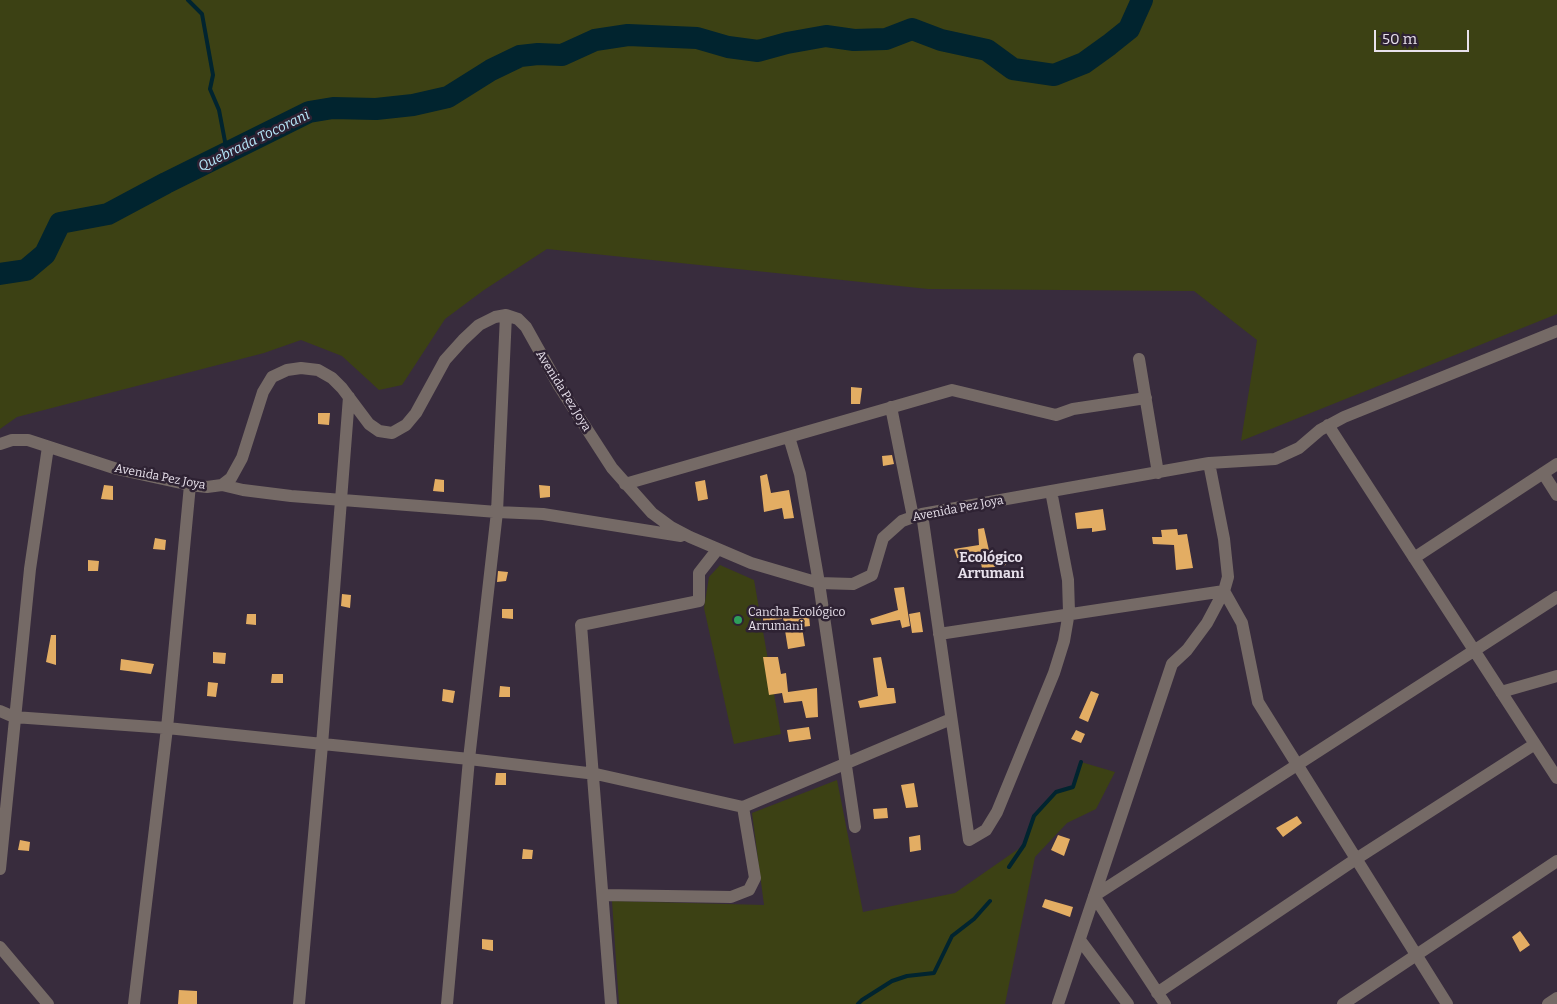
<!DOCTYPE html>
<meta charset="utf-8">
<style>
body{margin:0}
#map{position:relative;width:1557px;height:1004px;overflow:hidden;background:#382c3d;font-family:Bitter,serif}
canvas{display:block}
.scale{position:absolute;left:1374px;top:30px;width:95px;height:22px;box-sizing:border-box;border:2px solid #e8e1ec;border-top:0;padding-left:6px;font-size:15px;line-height:18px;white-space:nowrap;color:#e8e1ec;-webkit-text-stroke:4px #2e2233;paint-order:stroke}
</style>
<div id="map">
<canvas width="1557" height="1004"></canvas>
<div class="scale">50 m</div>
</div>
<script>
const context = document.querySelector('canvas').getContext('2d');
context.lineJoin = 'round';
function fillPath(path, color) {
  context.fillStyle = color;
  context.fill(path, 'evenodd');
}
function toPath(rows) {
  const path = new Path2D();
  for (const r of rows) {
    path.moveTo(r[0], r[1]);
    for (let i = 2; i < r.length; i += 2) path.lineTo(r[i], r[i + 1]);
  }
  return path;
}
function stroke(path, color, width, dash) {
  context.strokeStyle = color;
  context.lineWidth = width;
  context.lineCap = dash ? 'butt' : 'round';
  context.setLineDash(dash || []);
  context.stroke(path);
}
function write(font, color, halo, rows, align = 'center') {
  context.font = font + ' Bitter,serif';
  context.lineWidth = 5;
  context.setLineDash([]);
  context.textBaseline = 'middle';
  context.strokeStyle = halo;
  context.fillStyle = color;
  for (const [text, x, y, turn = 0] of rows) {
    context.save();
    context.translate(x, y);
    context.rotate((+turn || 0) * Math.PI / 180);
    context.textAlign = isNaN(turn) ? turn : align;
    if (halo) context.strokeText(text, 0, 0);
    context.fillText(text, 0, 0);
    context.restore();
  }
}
const green = toPath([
 [0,0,1557,0,1557,314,1241,441,1257,340,1194,291,928,289,547,249,484,290,445,319,402,385,379,390,342,356,301,340,264,353,17,417,0,429],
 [720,565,754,580,781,734,734,744,704,608,709,577],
 [1081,762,1115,772,1096,809,1067,823,1035,857,1005,1004,619,1004,612,901,764,905,752,813,837,780,863,912,955,893,1024,845,1034,816,1056,792,1073,787]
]);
const stream = toPath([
 [188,0,202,14,213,75,210,89,219,110,227,152],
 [1009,867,1024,845,1034,816,1056,792,1073,787,1081,762],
 [858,1004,862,1000,892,981,907,976,934,973,952,936,974,919,990,901]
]);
const river = toPath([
 [0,274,26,270,45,254,60,223,108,214,166,183,309,112,333,108,376,109,413,105,448,97,491,70,520,56,538,54,562,55,595,40,628,35,697,38,728,47,758,51,787,43,826,36,854,40,886,39,912,29,941,40,987,50,1013,69,1054,75,1084,63,1109,45,1129,29,1142,0]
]);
const building = toPath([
 [851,387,862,388,860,404,851,404],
 [318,413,330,413,329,425,318,424],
 [892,455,894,464,883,466,882,456],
 [767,474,771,493,789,490,794,518,784,519,782,508,764,512,760,476],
 [435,479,444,480,444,492,433,491],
 [705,480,708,499,698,501,695,482],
 [104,485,113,486,113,500,101,499],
 [539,485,550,486,550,497,540,498],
 [1103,509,1106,530,1092,532,1092,528,1077,529,1075,513],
 [984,528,990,555,1003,553,1006,565,982,569,980,556,957,558,954,549,979,545,978,529],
 [1177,529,1178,535,1187,534,1193,568,1176,570,1174,545,1153,544,1152,537,1162,537,1161,530],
 [155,538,166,540,165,550,153,549],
 [88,560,99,561,98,571,88,571],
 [498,571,508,572,506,581,497,582],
 [904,587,910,626,902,628,900,620,872,625,870,619,898,610,894,588],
 [342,594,351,595,350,608,341,606],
 [502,609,513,609,513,619,502,618],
 [782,610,782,619,763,621,763,611],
 [920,612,923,632,912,633,909,614],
 [247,614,256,614,256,625,246,624],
 [809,616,810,626,802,627,805,646,788,649,783,618],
 [51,635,56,635,56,665,46,662],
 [213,652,226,653,225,664,213,663],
 [763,657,778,657,781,674,786,673,788,692,817,688,818,717,806,718,802,701,784,703,782,693,769,695],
 [881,657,887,688,894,688,896,703,860,708,858,701,878,696,873,658],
 [121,659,154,664,151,674,120,670],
 [272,674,283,674,283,683,271,683],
 [208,682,218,683,216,697,207,696],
 [500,686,510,687,510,697,499,697],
 [443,689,455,691,453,703,442,701],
 [1091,691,1099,694,1088,722,1079,718],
 [809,727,811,739,789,742,787,730],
 [1076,730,1085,734,1081,743,1071,739],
 [496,773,506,773,506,785,495,785],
 [914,783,918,807,906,808,901,785],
 [887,808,888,818,874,819,873,809],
 [1297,816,1302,823,1283,837,1276,828],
 [920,835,921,850,910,852,909,837],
 [1058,835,1070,839,1064,856,1051,850],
 [20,840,30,842,29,851,18,850],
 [523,849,533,850,532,859,522,859],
 [1045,899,1073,907,1070,917,1042,907],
 [1520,931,1530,945,1520,952,1512,937],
 [482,939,493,940,493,951,482,949],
 [179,990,197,991,197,1004,178,1004]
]);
const minor = toPath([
 [1139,359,1158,473],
 [891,407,913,517],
 [1328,425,1557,778],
 [789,437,800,474,819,583,855,827],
 [0,444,12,440,28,440,117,469,190,485,207,487,222,485,231,478,242,458,263,392,272,377,287,370,301,368,318,370,332,378,342,388,369,424,379,431,392,433,406,425,416,413,445,360,463,340,479,325,495,317,506,315,518,319,526,327,559,386,612,468,652,513,671,527,690,537,751,563,819,583,853,584,872,575,883,538,902,521,913,517,922,514,1209,463,1275,459,1299,448,1320,430,1344,417,1557,331],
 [1543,473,1557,495],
 [625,484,952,390,1056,415,1073,409,1146,398],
 [222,485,243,490,291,496,497,512,543,514,681,536],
 [922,514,969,840,986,830,997,812,1054,673,1064,641,1069,612,1068,580,1051,491],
 [1414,558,1557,464],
 [1224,591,1242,623,1258,702,1447,1004],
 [939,634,1224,591],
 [1501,692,1557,676],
 [0,711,14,717,167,728,469,759,596,774,743,807,951,719],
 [0,869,30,569,48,447],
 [603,895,731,897,749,890,755,878,743,807],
 [1080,940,1128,1004],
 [0,947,48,1004],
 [1157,993,1356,859,1535,744],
 [134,1004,167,728,190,485],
 [299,1004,322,745,349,397],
 [447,1004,469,759,497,512,506,315],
 [611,1004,581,625,699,601,699,573,717,550],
 [1058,1004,1172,664,1187,650,1207,623,1224,591,1228,577,1224,539,1209,463],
 [1165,1004,1094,896,1557,597],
 [1343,1004,1557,861],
 [1548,1004,1557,998]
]);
const markers = [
 [738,620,5,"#2e9e5b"]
];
const streetNames = [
 ["Avenida Pez Joya",563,391,58],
 ["Avenida Pez Joya",160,477,11],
 ["Avenida Pez Joya",958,509,-11]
];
const poiNames = [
 ["Cancha Ecológico",748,613],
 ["Arrumani",748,627]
];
const waterNames = [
 ["Quebrada Tocorani",254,141,-26]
];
const neighbourhoodNames = [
 ["Ecológico",991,558],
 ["Arrumani",991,574]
];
fillPath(green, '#3c4114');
stroke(stream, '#01242f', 4);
stroke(river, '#01242f', 22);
fillPath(building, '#e3ad63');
stroke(minor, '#756a66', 12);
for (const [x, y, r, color] of markers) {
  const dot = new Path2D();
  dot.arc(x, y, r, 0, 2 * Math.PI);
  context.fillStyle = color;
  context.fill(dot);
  stroke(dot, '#2e2233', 2);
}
write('12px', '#e8e1ec', '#2e2233', streetNames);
write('12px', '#e8e1ec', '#2e2233', poiNames, 'left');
write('italic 14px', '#b7e8fb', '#2e2233', waterNames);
write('bold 14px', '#e8e1ec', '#2e2233', neighbourhoodNames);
</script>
